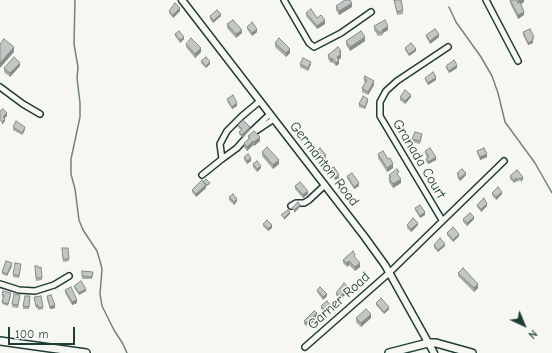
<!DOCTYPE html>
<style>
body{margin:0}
#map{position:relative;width:552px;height:353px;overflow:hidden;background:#f6f6f2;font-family:"Comic Neue",sans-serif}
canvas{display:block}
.north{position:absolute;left:504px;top:305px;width:40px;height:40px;-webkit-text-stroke:3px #f6f6f2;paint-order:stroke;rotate:136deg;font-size:11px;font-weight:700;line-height:16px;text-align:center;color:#1f3d34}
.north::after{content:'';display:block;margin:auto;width:14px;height:18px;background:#1f3d34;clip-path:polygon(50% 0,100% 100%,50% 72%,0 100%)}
.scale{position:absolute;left:8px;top:327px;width:67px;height:18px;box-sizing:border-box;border:2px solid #1f3d34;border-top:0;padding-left:5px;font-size:12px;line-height:14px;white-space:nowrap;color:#1f3d34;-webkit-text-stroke:3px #f6f6f2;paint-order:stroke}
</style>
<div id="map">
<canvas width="552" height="353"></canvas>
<div class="north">N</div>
<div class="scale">100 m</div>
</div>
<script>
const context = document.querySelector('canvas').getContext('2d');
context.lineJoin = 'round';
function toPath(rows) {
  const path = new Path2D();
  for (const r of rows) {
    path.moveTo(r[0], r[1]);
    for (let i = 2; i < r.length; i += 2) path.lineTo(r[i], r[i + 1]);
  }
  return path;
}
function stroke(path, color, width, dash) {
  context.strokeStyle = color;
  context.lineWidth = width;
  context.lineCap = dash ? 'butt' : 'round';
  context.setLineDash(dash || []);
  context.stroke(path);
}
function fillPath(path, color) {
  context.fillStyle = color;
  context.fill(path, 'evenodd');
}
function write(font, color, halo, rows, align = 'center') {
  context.font = font + ' "Comic Neue",sans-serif';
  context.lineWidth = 3;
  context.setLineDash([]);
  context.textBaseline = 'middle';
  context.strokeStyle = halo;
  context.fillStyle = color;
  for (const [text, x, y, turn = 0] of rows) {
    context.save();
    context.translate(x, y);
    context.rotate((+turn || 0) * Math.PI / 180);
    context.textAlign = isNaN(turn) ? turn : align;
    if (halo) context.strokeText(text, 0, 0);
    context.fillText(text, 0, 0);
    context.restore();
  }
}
const stream = toPath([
 [75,0,74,44,78,67,77,78,80,103,80,117,71,159,71,174,75,189,79,220,83,230,97,251,100,261,102,269,100,294,102,306,114,330,123,344,127,353],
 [449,7,456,22,481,57,492,76,498,93,505,122,535,163,552,193]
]);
const minor = toPath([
 [284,0,309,43,314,47,341,33,371,12],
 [486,0,518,61],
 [0,87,23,104,40,114],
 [253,133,274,119],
 [222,159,237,148,251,132,270,114],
 [202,175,222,159,220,144,227,131,242,116,260,101],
 [291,206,296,203,304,203,309,200,325,185],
 [442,220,380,116,380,102,386,91,397,81,448,47],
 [0,284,19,290,35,291,54,285,69,276],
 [305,347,389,273,504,161]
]);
const major = toPath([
 [182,0,364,236,385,265,434,353]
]);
const highway = toPath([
 [0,341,86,353],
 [389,353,428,343,436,343,472,353]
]);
const wall = toPath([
 [394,0,401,0,403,10,403,14,397,15],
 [510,0,524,0,524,2,521,4,524,15,518,19,510,3],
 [336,6,352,7,339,15,336,10],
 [169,11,180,11,173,18,169,13],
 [306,13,317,18,325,24,317,29,306,16],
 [210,16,221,16,213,23,210,19],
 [227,24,242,33,236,38,227,28],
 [374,26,388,30,383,33,383,35,378,36,374,30],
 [247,27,257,32,252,36,247,29],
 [523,32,534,39,533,40,533,43,528,45,523,35],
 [175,34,184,39,180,43,175,36],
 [426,35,439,37,430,44,426,37],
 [346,41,365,41,350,51,346,45],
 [275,43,290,53,286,57,275,47],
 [186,44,201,52,195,58,186,47],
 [405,48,416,51,409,56,405,50],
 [328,55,341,55,341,58,339,59,339,64,336,66,332,62,331,63,328,59],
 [201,61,210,64,206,68,201,63],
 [300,64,311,64,308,71,300,67],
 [20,66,10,77,4,72,4,68],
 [446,66,457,68,449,73,446,68],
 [425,78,436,80,428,85,425,80],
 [364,79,374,85,368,95,362,92,362,88,365,83,364,82],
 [400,97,411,97,405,104,400,100],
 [227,99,237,106,232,109,227,101],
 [368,101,365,109,359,107,359,104],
 [238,125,250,130,242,137,239,134,239,132,241,130,238,127],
 [13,127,25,130,22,135,13,130],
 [248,136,260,141,254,146,253,145,247,151,244,147,244,143,248,140],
 [422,137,420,144,412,142,412,139],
 [425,151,436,160,428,164,426,161,426,159,427,158,425,153],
 [477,151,487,157,480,160,477,153],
 [262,152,279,164,273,169,262,156],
 [316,152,326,157,325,158,325,161,323,162,316,154],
 [378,154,388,159,393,168,387,172,378,158],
 [244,157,251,161,247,164,244,160],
 [253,164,261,168,257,172,253,167],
 [330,169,339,178,335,180,330,172],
 [517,170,523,179,521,182,520,180,517,182,516,181,514,183,510,179,510,176],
 [457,173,466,175,460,181,458,179],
 [389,175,399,176,401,183,393,188,389,182],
 [347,176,359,186,354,189,347,178],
 [203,182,210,184,207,186,206,186,206,188,196,197,192,192,192,190],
 [295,186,308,194,303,198,295,189],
 [492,193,502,194,496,200,492,195],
 [229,197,237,201,234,205,229,200],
 [477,205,487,206,481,212,477,207],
 [415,208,425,215,420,218,415,210],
 [463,219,474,219,467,226,463,222],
 [263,224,272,228,268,231,263,226],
 [407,225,418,225,411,232,407,228],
 [447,233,459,236,453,242,447,235],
 [434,245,445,246,438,252,434,248],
 [62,248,68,248,69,261,63,262],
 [355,258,360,267,355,271,349,265,347,267,343,263,343,260],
 [12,266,7,276,2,274,2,272],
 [35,266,39,268,41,267,42,280,36,281],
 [21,267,19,278,13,277,13,274],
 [82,271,93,272,92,279,82,279],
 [458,273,478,288,474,292,458,276],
 [344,283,351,292,349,294,346,291,345,292,345,295,340,299,336,295,336,293],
 [74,286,86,291,79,295,74,288],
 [65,290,77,303,72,305,65,293],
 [317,290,327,296,323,300,317,292],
 [2,295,11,296,8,306,2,304,4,298,2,297],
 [47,296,55,308,50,309,47,299],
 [20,297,18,308,12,307,12,304],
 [34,297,43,307,43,309,38,310,38,308,36,308],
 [30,299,29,309,23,309,23,306],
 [376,303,389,309,384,314,376,305],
 [321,306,330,307,325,313,321,309],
 [317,316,314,319,314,321,309,326,308,324,306,326,304,324,304,321],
 [356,318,371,318,361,327,356,322]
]);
const shadedWall = toPath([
 [521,0,524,0,524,2,517,6,517,2],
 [352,3,352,7,339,15,339,11],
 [180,8,180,11,173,18,173,15],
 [524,12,524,15,518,19,518,15],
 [221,14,221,16,213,23,213,21],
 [325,20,325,24,317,29,317,26],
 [388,26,388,30,383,33,382,30],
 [257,29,257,32,252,36,252,33],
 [242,30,242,33,236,38,236,34],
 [439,34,439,37,430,44,430,41],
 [184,37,184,39,180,43,180,40],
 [365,37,365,41,350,51,350,47],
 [533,40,533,43,528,45,528,43],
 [14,47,14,52,0,68,0,63],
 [201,48,201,52,195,58,195,54],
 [290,49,290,53,286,57,286,53],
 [416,49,416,51,409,56,409,54],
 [341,51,341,58,337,61,337,57,339,52],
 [332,58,332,62,331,63,331,59],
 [339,60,339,64,336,66,336,63],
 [210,62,210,64,206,68,206,66],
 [311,62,311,64,308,71,308,68],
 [20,63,20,66,10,77,10,73],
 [457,65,457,68,449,73,449,71],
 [436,77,436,80,428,85,428,83],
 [374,81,374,85,368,95,368,92],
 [411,95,411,97,405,104,405,101],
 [368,99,368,101,365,109,365,107],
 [237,103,237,106,232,109,232,107],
 [7,113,7,116,3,120,3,117],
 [5,119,5,121,2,125,2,122],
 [25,127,25,130,22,135,22,133],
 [250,127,250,130,242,137,242,135],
 [260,137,260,141,254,146,254,142],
 [253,141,253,145,247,151,247,147],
 [487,154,487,157,480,160,480,157],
 [326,155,325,161,323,162,324,157],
 [436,157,436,160,428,164,428,162],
 [251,158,251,161,247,164,247,161],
 [279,160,279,164,273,169,273,165],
 [393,164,393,168,387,172,387,168],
 [261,166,261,168,257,172,257,169],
 [466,173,466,175,460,181,460,178],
 [339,175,339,178,335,180,335,178],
 [523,177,523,179,521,182,521,179],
 [516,178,516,181,514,183,514,181],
 [401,179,401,183,393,188,393,184],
 [359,183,359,186,354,189,354,187],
 [206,185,206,188,196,197,196,194],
 [308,191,308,194,303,198,303,195],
 [502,192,502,194,496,200,496,197],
 [237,199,237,201,234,205,234,202],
 [487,204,487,206,481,212,481,209],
 [300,205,300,207,294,213,294,210],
 [290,212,290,214,284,220,284,218],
 [425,212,425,215,420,218,420,216],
 [474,217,474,219,467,226,467,223],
 [418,223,418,225,411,232,411,229],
 [272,225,272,228,268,231,268,229],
 [459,234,459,236,453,242,453,240],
 [445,244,445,246,438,252,438,250],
 [349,261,349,265,347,267,347,263],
 [12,263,12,266,7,276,7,274],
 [360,263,360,267,355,271,355,267],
 [478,284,478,288,474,292,474,288],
 [86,289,86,291,79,295,79,293],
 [345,292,345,295,340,299,340,297],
 [327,294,327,296,323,300,323,297],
 [77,300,77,303,72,305,72,302],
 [55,305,55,308,50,309,50,307],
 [330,305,330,307,325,313,325,310],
 [389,307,389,309,384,314,384,312],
 [317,313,317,316,314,319,314,321,309,326,309,323,313,317],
 [371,314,371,318,361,327,361,323]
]);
const building = toPath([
 [345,0,350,0,352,3,339,11,336,6,345,0],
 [394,0,401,0,403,10,397,12,394,0],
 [510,0,521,0,517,2,518,3,520,2,524,12,518,15,510,0],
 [175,3,180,8,173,15,169,11,175,3],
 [311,9,317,18,321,15,325,20,317,26,306,13,311,9],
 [217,10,221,14,213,21,210,16,217,10],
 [233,20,242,30,236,34,227,24,233,20],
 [385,20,388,26,382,30,383,32,378,32,374,26,385,20],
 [252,22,257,29,252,33,247,27,252,22],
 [435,29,439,34,430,41,426,35,435,29],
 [530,29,534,37,532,38,533,40,528,43,523,32,530,29],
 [179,31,184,37,180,40,175,34,179,31],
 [361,31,365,37,350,47,346,41,361,31],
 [191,38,201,48,195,54,186,44,191,38],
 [279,38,290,49,286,53,275,43,279,38],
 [4,39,14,47,0,63,0,44,4,39],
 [411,43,416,49,409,54,405,48,411,43],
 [338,47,341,51,339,52,341,54,337,57,339,60,336,63,332,58,331,59,328,55,338,47],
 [14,57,20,63,10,73,4,68,14,57],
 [206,57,210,62,206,66,201,61,206,57],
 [303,58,311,62,308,68,300,64,303,58],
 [454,60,457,65,449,71,446,66,454,60],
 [433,72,436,77,428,83,425,78,433,72],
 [365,76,374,81,368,92,362,88,367,80,364,79,365,76],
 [405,90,411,95,405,101,400,97,405,90],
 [233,95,237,103,232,107,227,99,233,95],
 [363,96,368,99,365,107,359,104,363,96],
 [3,109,7,113,3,117,5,119,2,122,0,120,0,111,3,109],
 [243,120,250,127,242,135,239,132,242,129,238,125,243,120],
 [16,121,25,127,22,133,13,127,16,121],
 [254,131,260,137,254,142,253,141,247,147,244,143,250,138,248,136,254,131],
 [415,132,422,134,420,141,412,139,415,132],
 [267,147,279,160,273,165,262,152,267,147],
 [320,148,326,155,324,157,325,158,323,160,316,152,320,148],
 [430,148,436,157,428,162,426,159,429,157,425,151,430,148],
 [484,148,487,154,480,157,477,151,484,148],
 [383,151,388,159,390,158,393,164,387,168,378,154,383,151],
 [248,154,251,158,247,161,244,157,248,154],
 [257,161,261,166,257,169,253,164,257,161],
 [334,167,339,175,335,178,330,169,334,167],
 [397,169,399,172,397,174,401,179,393,184,389,178,391,177,389,175,397,169],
 [462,169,466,173,460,178,458,176,459,175,457,173,462,169],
 [517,170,523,177,521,179,520,178,517,180,516,178,514,181,510,176,517,170],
 [352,173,359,183,354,187,347,176,352,173],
 [206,179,210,183,207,185,203,182,206,179],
 [202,180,206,185,196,194,192,190,202,180],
 [300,182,308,191,303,195,295,186,300,182],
 [498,187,502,192,496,197,492,193,498,187],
 [233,194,237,199,234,202,229,197,233,194],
 [484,198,487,204,481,209,477,205,484,198],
 [298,202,300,205,294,210,292,208,298,202],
 [420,205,425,212,420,216,415,208,420,205],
 [288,210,290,212,284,218,281,215,288,210],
 [470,213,474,217,467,223,463,219,470,213],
 [413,218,418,223,411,229,407,225,413,218],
 [267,220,272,225,268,229,263,224,267,220],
 [453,227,459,234,453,240,447,233,453,227],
 [440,238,445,244,438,250,434,245,440,238],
 [62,248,68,248,69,259,63,259,62,248],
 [353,251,355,255,354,256,360,263,355,267,349,261,347,263,343,260,353,251],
 [6,261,12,263,7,274,2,272,6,261],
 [15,263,21,264,19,276,13,274,15,263],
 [35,266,38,266,39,268,41,267,42,278,36,278,35,266],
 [463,268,478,284,474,288,458,273,463,268],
 [82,271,93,272,92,277,82,276,82,271],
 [81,281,86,289,79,293,74,286,81,281],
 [344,283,351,290,349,292,346,288,343,290,345,292,340,297,336,293,344,283],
 [71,287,77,300,72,302,65,290,71,287],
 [320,287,327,294,323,297,317,290,320,287],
 [3,291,11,293,8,304,2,302,4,295,2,295,3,291],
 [14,294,20,295,18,305,12,304,14,294],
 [51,295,55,305,50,307,47,296,51,295],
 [25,296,30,296,29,307,23,306,25,296],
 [41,296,43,307,38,308,38,305,36,306,34,297,41,296],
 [381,298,389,307,384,312,376,303,381,298],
 [327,301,330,305,325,310,321,306,327,301],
 [366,309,371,314,361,323,356,318,366,309],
 [314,311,317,313,313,317,314,318,309,323,308,321,306,323,304,321,314,311]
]);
const streetNames = [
 ["Granada Court",419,159,59],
 ["Germanton Road",324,164,52],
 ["Garner Road",339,301,-42]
];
stroke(stream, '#72847d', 1.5);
stroke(minor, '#1f3d34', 8);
stroke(major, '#1f3d34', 9);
stroke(highway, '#1f3d34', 10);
stroke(minor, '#f6f6f2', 5);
stroke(major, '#f6f6f2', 6);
stroke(highway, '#f6f6f2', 7);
fillPath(wall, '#a6aca8');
fillPath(shadedWall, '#878c88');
fillPath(building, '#c1c8c3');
stroke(building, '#878c88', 1);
write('14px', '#1f3d34', '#f6f6f2', streetNames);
</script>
